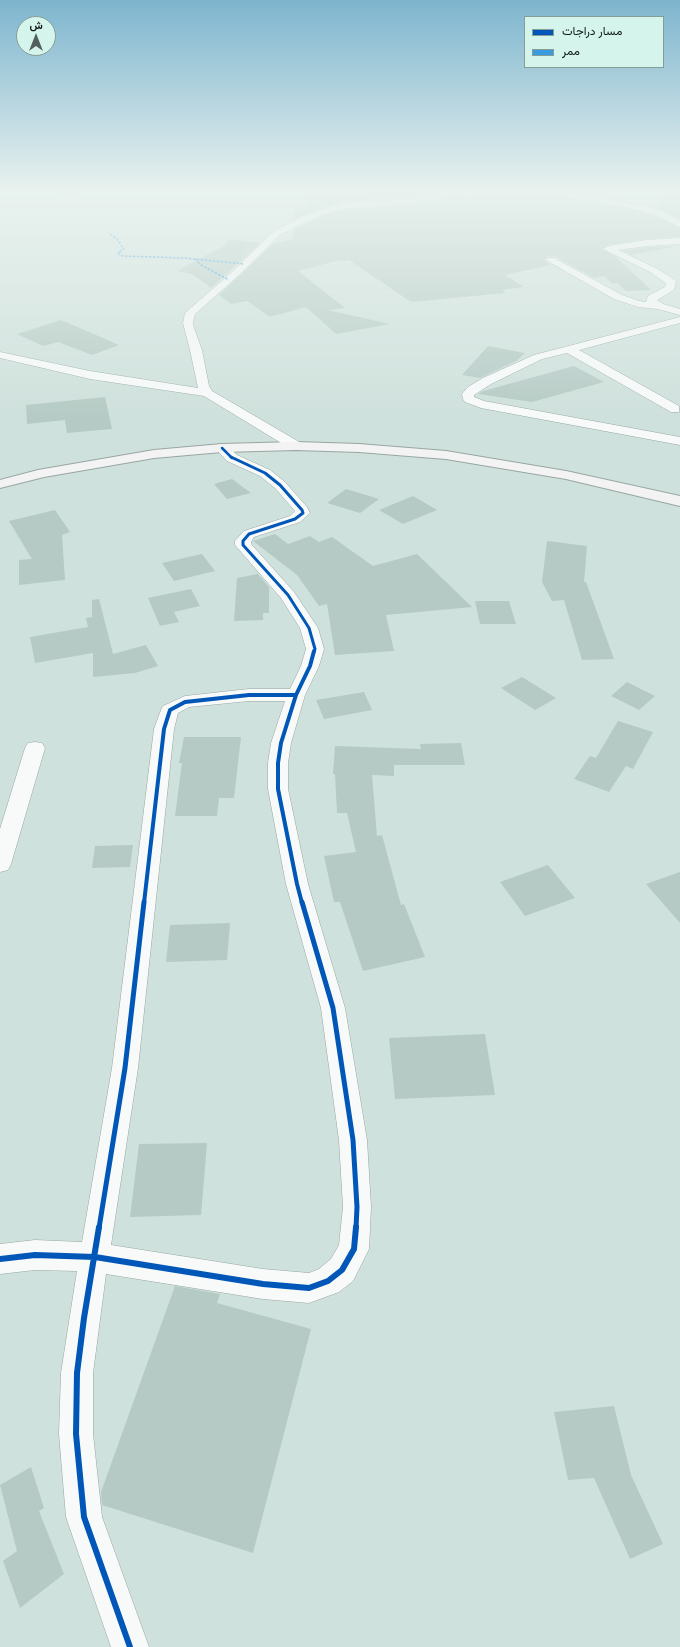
<!DOCTYPE html>
<meta charset="utf-8">
<style>
body{margin:0}
#map{position:relative;width:680px;height:1647px;overflow:hidden;background:#cfe1dc;font-family:Mulish,Vazirmatn,sans-serif}
canvas{display:block}
.legend{position:absolute;left:524px;top:16px;width:140px;height:52px;box-sizing:border-box;background:#d5f5ec;border:1px solid #869d97;margin:0;padding:5px 7px;list-style:none;font-size:12px;color:#0f1a17}
.legend li{display:flex;align-items:center;gap:8px;height:20px}
.legend b{width:20px;border:1px solid #869d97}
.north{position:absolute;left:16px;top:16px;width:40px;height:40px;box-sizing:border-box;background:#d5f5ec;border:1px solid #869d97;border-radius:50%;rotate:0deg;font-size:11px;font-weight:700;line-height:16px;text-align:center;color:#0f1a17}
.north::after{content:'';display:block;margin:auto;width:14px;height:18px;background:#52605c;clip-path:polygon(50% 0,100% 100%,50% 72%,0 100%)}
</style>
<div id="map">
<canvas width="680" height="1647"></canvas>
<ul class="legend">
<li><b style="height:5px;background:#0057b8"></b>مسار دراجات</li>
<li><b style="height:5px;background:#3a9bdf"></b>ممر</li>
</ul>
<div class="north">ش</div>
</div>
<script>
const context = document.querySelector('canvas').getContext('2d');
context.lineJoin = 'round';
function fillPath(path, color) {
  context.fillStyle = color;
  context.fill(path, 'evenodd');
}
function toPath(rows) {
  const path = new Path2D();
  for (const r of rows) {
    path.moveTo(r[0], r[1]);
    for (let i = 2; i < r.length; i += 2) path.lineTo(r[i], r[i + 1]);
  }
  return path;
}
function stroke(path, color, width, dash) {
  context.strokeStyle = color;
  context.lineWidth = width;
  context.lineCap = dash ? 'butt' : 'round';
  context.setLineDash(dash || []);
  context.stroke(path);
}
const building = toPath([
 [337,191,411,191,418,196,345,202,319,209,294,219,294,208,307,206,307,194,335,194],
 [487,191,530,191,535,194,589,201,639,211,655,216,680,228,680,237,646,239,608,245,602,249,616,257,651,290,626,291,617,283,612,284,605,276,594,278,554,256,548,256,545,259,545,261,551,265,505,275,524,287,502,290,506,293,411,302,349,260,345,261,340,260,298,271,345,308,328,310,390,324,336,334,306,307,270,317,247,301,231,304,219,295,273,244,293,239,294,230,325,215,345,210,413,204,458,196,465,198,487,194],
 [565,191,604,191,598,196],
 [666,191,680,191,680,219,658,208],
 [228,239,260,243,211,288,192,274,177,271,226,245],
 [680,246,631,255,623,251,646,247],
 [61,320,94,334,119,345,92,355,58,342,43,346,17,334],
 [488,346,525,353,516,361,480,378,462,375],
 [574,366,604,382,532,402,478,394,483,391],
 [105,397,112,429,67,433,65,420,27,424,26,405],
 [232,479,251,493,227,499,214,484],
 [346,489,379,499,360,513,327,503],
 [413,496,437,510,403,524,379,510],
 [55,510,70,532,62,535,65,580,19,585,19,560,32,559,9,521],
 [275,534,288,544,310,536,319,542,332,537,373,566,417,554,472,607,386,615,394,651,335,655,327,604,319,606,297,575,253,541],
 [547,541,587,546,584,582,586,582,614,659,582,660,564,600,552,601,542,582],
 [202,554,215,571,174,581,162,563],
 [258,574,269,587,269,613,263,613,263,620,234,621,237,578],
 [191,589,200,606,174,612,179,622,160,626,148,598],
 [99,599,113,654,146,645,158,666,135,673,93,677,93,653,35,663,30,637,88,627,86,618,92,617,92,600],
 [475,601,509,601,516,624,480,624],
 [522,677,556,698,535,710,501,688],
 [627,682,655,696,639,710,611,696],
 [364,692,372,710,324,719,316,700],
 [618,721,653,732,633,769,626,766,609,792,574,779,590,756,596,758],
 [184,737,241,737,234,798,219,798,217,816,175,816,182,763,179,763],
 [461,743,465,765,394,765,394,776,372,775,377,836,382,835,401,905,404,904,425,957,363,971,340,902,334,902,324,856,356,852,347,813,337,813,335,774,333,774,335,746,421,749,420,744],
 [133,845,130,867,92,868,95,846],
 [548,865,575,898,525,916,500,882],
 [680,872,680,923,646,884],
 [230,923,227,960,166,962,170,925],
 [485,1034,495,1095,395,1099,389,1038],
 [207,1143,201,1215,130,1217,139,1144],
 [175,1286,220,1294,217,1303,311,1329,253,1553,102,1505,101,1492],
 [614,1406,631,1475,663,1544,630,1559,594,1478,568,1480,554,1412],
 [31,1467,44,1508,39,1511,64,1574,20,1608,3,1561,17,1551,0,1485]
]);
const street = toPath([
 [62,191,72,191,73,193,69,195,62,191],
 [451,191,467,191,463,193,413,203,345,209,325,214,305,222,280,235,238,276,195,314,193,323,194,328,202,350,209,386,212,391,301,443,303,446,301,449,291,449,204,396,90,379,0,358,0,352,90,371,198,388,190,350,183,323,185,313,232,272,274,231,299,218,319,210,345,203,413,199,451,191],
 [531,191,554,191,589,196,640,205,662,211,680,221,680,227,656,215,639,210,589,200,535,193,531,191],
 [680,238,680,244,646,246,618,250,656,268,675,280,676,282,674,290,657,300,663,304,680,309,680,315,658,309,638,307,614,299,546,260,548,258,554,258,622,295,639,301,646,302,648,296,665,287,666,283,650,272,603,249,608,246,646,240,680,238],
 [680,317,680,323,579,350,679,406,679,412,671,412,567,353,542,359,491,384,474,395,474,397,484,401,680,437,680,445,481,408,465,402,463,399,462,394,468,387,483,378,534,355,680,317],
 [222,444,227,445,237,455,270,470,285,482,307,507,310,513,300,522,254,537,251,542,251,544,294,592,318,628,324,649,319,666,305,695,291,743,288,763,288,789,308,884,345,1008,367,1140,371,1207,369,1249,353,1281,339,1292,309,1303,263,1299,106,1274,93,1373,93,1434,102,1517,149,1647,111,1647,66,1517,59,1434,61,1373,77,1271,35,1270,0,1274,0,1244,35,1240,82,1242,112,1068,154,729,161,710,163,706,185,696,249,689,290,689,301,666,306,649,300,628,281,598,235,545,235,541,244,531,290,516,295,511,275,488,260,476,227,461,215,448,217,445,222,444],
 [249,701,285,701,271,743,268,763,268,789,286,884,321,1008,339,1140,343,1207,339,1245,331,1259,319,1269,309,1273,263,1269,111,1245,138,1068,174,729,178,713,189,707,249,701],
 [35,742,42,743,45,748,11,864,8,870,0,872,0,829,25,748,28,743,35,742]
]);
const secondary = toPath([
 [296,442,359,444,446,451,566,471,680,496,680,506,566,479,446,459,359,452,296,450,222,452,154,458,44,477,0,488,0,480,38,470,154,450,222,444,296,442]
]);
const quiet = toPath([
 [110,234,117,239,124,249,118,253,122,256,184,258,244,264],
 [195,259,201,265,229,280]
]);
const cyclewayFar4 = toPath([
 [222,448,232,458]
]);
const cyclewayFar3 = toPath([
 [231,457,265,473,280,485,302,510,303,513,295,519,249,534,243,541,243,545,288,595,309,628,315,649,314,652]
]);
const cyclewayFar2 = toPath([
 [144,903,164,729,170,710,185,702,249,695,296,695],
 [302,903,297,884,278,789,278,763,281,743,296,695,310,666,314,651]
]);
const cyclewayFar1 = toPath([
 [302,902,333,1008,353,1140,357,1207,356,1228],
 [99,1228,125,1068,144,902]
]);
const cycleway = toPath([
 [99,1227,84,1318,77,1373,76,1434,84,1517,130,1647],
 [0,1259,35,1255,95,1257,263,1284,309,1288,328,1281,342,1270,354,1249,356,1227]
]);
fillPath(building, '#b5cac4');
stroke(street, '#98a6a2', 1);
stroke(secondary, '#98a6a2', 2);
fillPath(street, '#f8fafa');
fillPath(secondary, '#f4f3f3');
stroke(quiet, '#3a9bdf', 1.5, [2.5, 1.5]);
stroke(cyclewayFar4, '#0057b8', 2.5);
stroke(cyclewayFar3, '#0057b8', 3);
stroke(cyclewayFar2, '#0057b8', 4);
stroke(cyclewayFar1, '#0057b8', 5);
stroke(cycleway, '#0057b8', 6);
const sky = context.createLinearGradient(0, 0, 0, 422);
sky.addColorStop(0, '#7db5ce');
sky.addColorStop(0.45, '#e9f2ef');
sky.addColorStop(1, '#e9f2ef00');
context.fillStyle = sky;
context.fillRect(0, 0, 680, 422);
</script>
